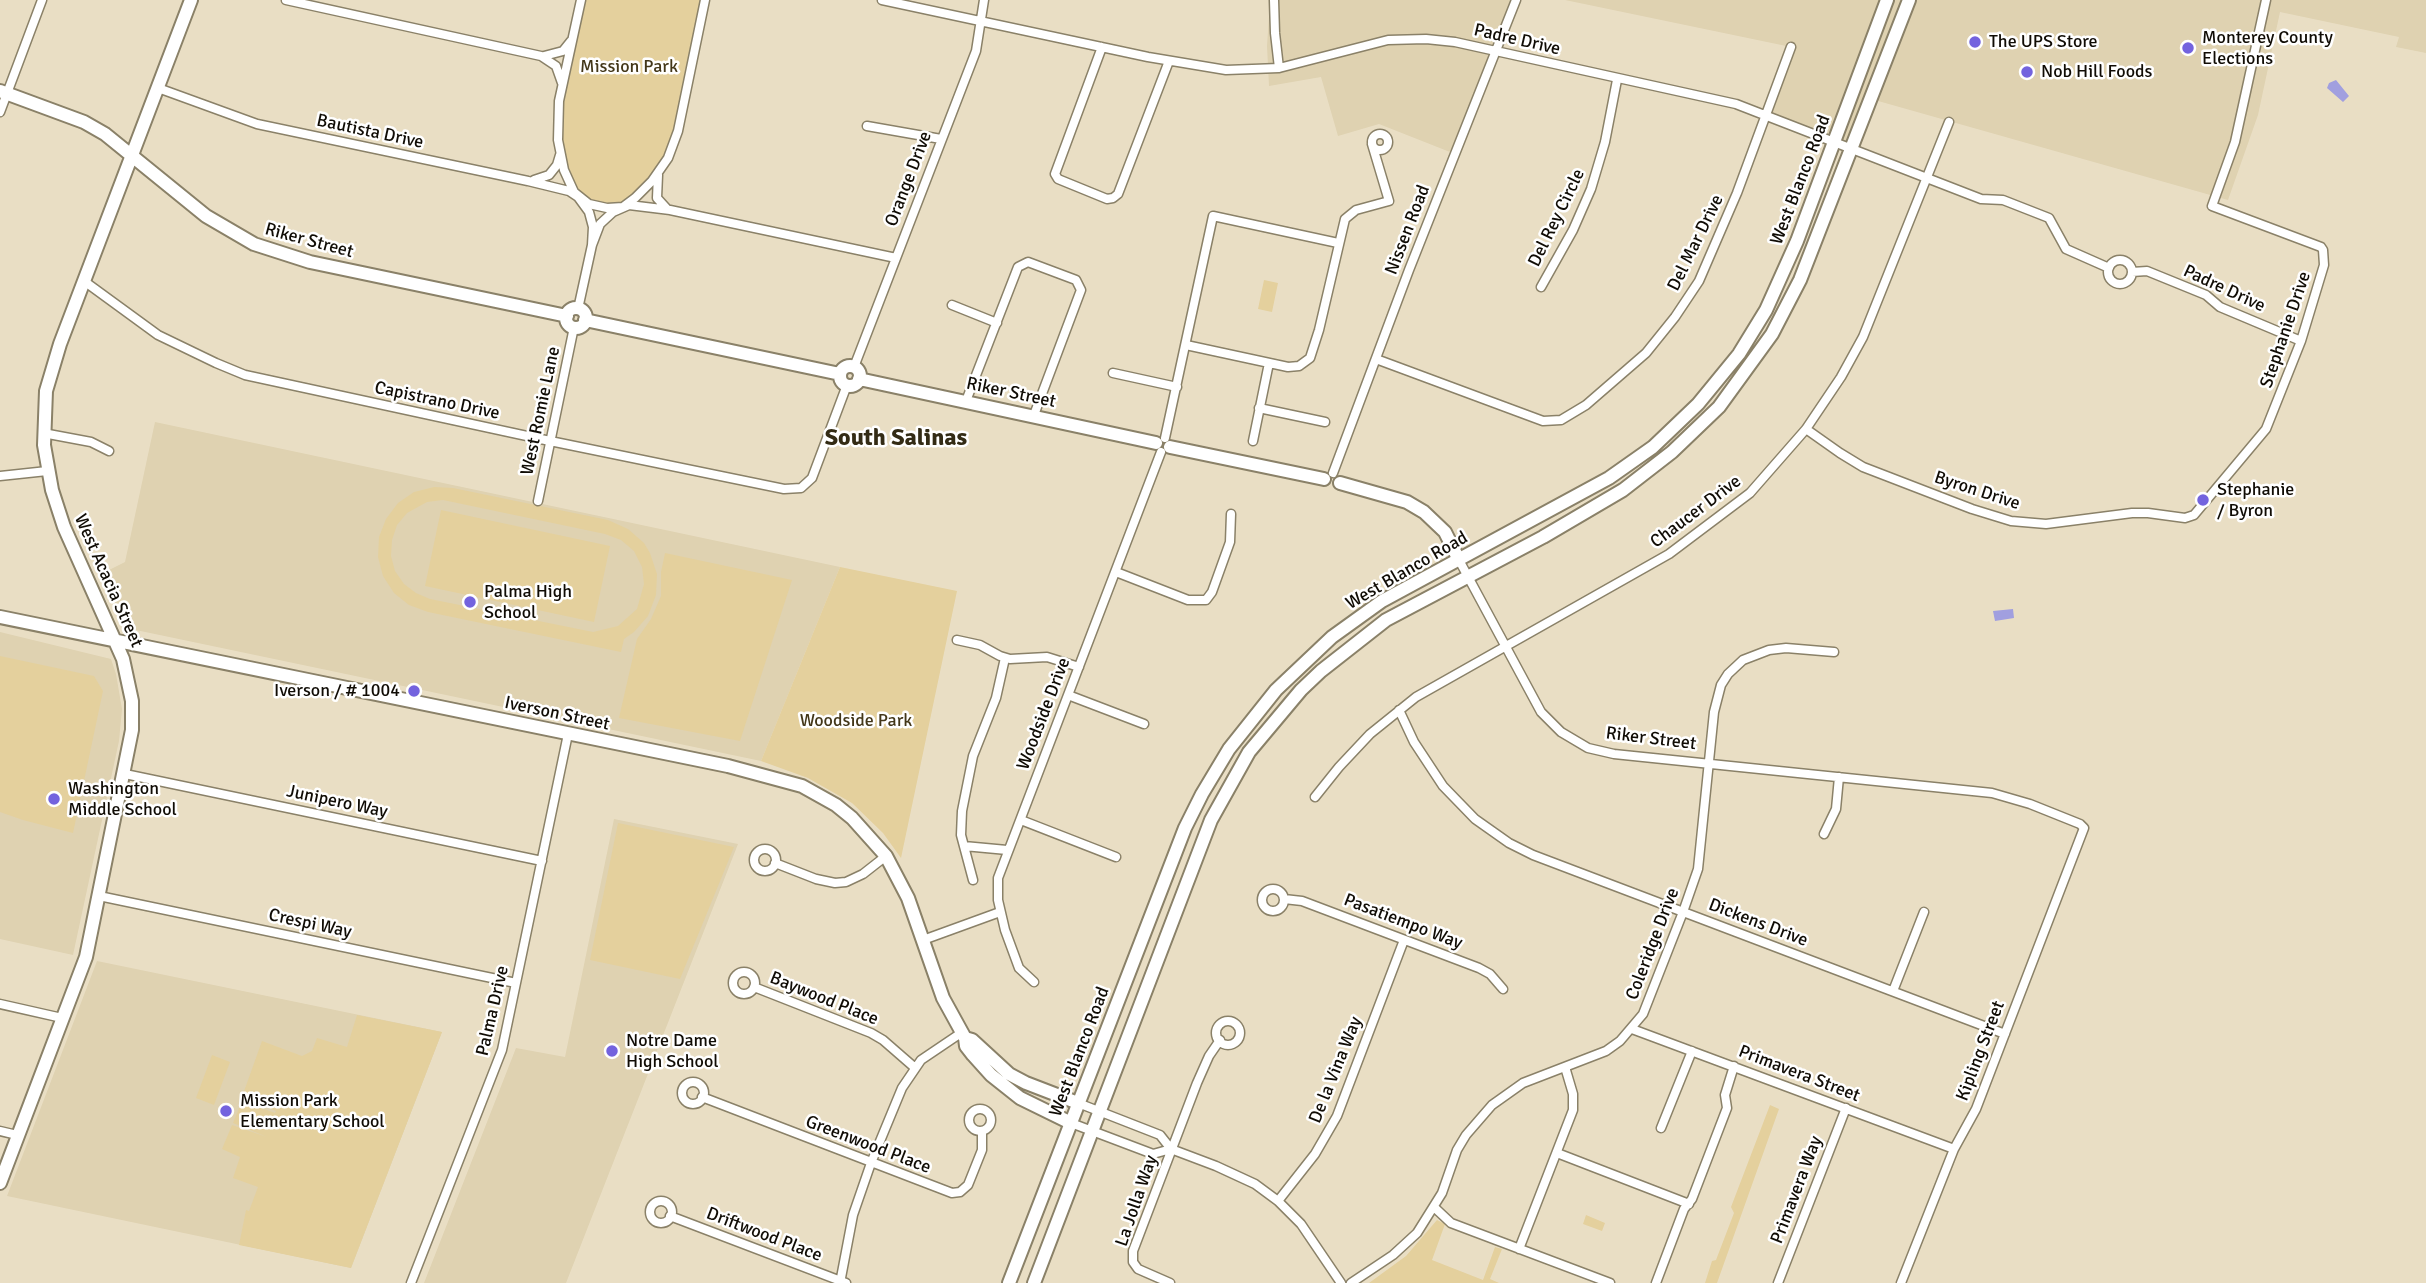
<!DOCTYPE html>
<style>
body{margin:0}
canvas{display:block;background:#e9dec4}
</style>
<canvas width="2426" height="1283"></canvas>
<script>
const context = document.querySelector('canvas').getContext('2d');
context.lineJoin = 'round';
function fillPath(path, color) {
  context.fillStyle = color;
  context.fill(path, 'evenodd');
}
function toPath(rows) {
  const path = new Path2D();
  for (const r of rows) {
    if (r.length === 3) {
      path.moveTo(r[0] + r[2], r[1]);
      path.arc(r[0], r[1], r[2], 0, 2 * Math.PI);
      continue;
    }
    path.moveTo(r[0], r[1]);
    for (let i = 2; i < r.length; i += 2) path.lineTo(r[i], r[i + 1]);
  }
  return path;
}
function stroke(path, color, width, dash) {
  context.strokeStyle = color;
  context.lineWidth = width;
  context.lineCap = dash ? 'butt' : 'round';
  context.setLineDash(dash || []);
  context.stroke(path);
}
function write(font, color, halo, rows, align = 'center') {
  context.font = font + ' Signika,sans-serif';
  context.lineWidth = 5;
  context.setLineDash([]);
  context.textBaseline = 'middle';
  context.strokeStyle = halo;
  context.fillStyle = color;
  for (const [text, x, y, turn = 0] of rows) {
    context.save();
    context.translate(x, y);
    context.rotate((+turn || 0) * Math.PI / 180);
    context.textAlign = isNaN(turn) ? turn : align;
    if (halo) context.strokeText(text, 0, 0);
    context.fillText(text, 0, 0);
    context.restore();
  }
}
const built = toPath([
 [1270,0,1516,0,1455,154,1379,124,1338,136,1321,77,1269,86,1267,46],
 [1565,0,2426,0,2426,53,2396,47,2399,37,2280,12,2258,115,2228,200,1864,97,1844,145,1766,115,1791,47],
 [155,422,840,567,761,761,131,629,99,575,125,562],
 [0,632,111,659,116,674,122,709,119,741,73,955,0,939],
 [614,819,738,844,566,1283,424,1283,516,1048,565,1057],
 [97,961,442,1032,351,1268,7,1196]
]);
const green = toPath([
 [581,0,705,0,673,146,635,198,613,208,578,197,561,159,559,101],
 [1264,280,1278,283,1272,312,1258,309],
 [434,487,453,488,608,520,628,529,644,543,650,553,657,574,656,595,648,616,634,632,624,639,621,652,428,612,409,605,394,593,383,576,378,557,379,537,386,519,398,503,414,492],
 [443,500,605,534,621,540,634,551,642,567,644,584,637,609,618,626,593,632,430,599,416,593,404,584,395,571,391,556,392,540,397,525,407,513,427,502],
 [441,510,610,546,594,622,425,586],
 [665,553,792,580,740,741,619,718,637,639,651,619,661,596,661,572],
 [840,567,957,591,901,858,883,833,852,803,808,778,761,761],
 [0,656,94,676,103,691,73,833,23,820,0,812],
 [618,823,734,847,680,979,590,960],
 [357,1015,442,1032,351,1268,239,1245,246,1210,249,1211,258,1187,233,1178,240,1157,222,1149,232,1125,267,1137,233,1123,242,1101,275,1113,276,1111,242,1097,262,1041,302,1056,312,1051,317,1038,347,1047],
 [212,1055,230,1062,214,1105,196,1098],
 [1770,1105,1779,1109,1717,1283,1705,1283,1712,1261,1716,1260,1734,1213,1731,1207],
 [1586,1215,1605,1223,1602,1231,1583,1224],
 [1437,1220,1445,1224,1432,1260,1483,1280,1495,1247,1502,1249,1490,1279,1499,1283,1369,1283,1406,1256]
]);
const water = toPath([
 [2336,80,2349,96,2343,102,2327,88,2329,83],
 [2013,609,2014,618,1995,621,1993,611]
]);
const street = toPath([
 [286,0,541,56,556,66,562,83],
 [581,0,559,101,558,140,564,170,574,192,589,204,607,208,623,207,635,198,652,181,668,158,678,131,705,0],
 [882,0,1148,57,1226,70,1279,68,1388,40,1426,39,1455,42,1736,104,1981,199,2003,200,2049,218,2066,249,2109,268],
 [1274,0,1275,33,1279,68],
 [1102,47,1055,174,1058,179,1107,199,1113,198,1118,194,1169,61],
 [544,56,563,51,571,41],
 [158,88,257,124,528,181,569,191,578,197,589,212,593,227,592,245],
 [0,112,42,0],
 [867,126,941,139],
 [1380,142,8],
 [658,175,657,198,667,209],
 [534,180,549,175,557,165,560,155],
 [2120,272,12],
 [2132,272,2147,271,2206,295,2220,307,2301,341],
 [84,281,158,335,216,363,245,375,550,441,784,489,801,488,812,478,847,385],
 [1541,287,1573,230,1591,189,1605,142,1617,80],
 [952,305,997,323],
 [578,309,592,245,600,224,613,212,629,205,670,210,896,258],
 [1186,345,1288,367,1299,366,1310,358,1319,330,1345,219,1356,210,1389,201,1372,144],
 [1376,359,1543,421,1561,420,1586,405,1646,353,1675,317,1699,281,1737,193,1791,47],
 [854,367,976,51,984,0],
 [1113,373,1177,387],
 [966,401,1018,267,1028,262,1076,280,1081,290,1034,415],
 [1259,408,1325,422],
 [1806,429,1840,453,1863,467,1972,509,2011,521,2046,524,2132,513,2148,513,2185,518,2194,515,2266,429,2301,341,2324,265,2323,250,2321,247,2212,206,2235,142,2266,0],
 [43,433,91,442,109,451],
 [1165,438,1213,216,1338,243],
 [1253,441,1269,363],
 [1333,473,1409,270,1516,0],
 [0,476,47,471],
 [538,501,574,327],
 [1459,560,1541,712,1561,732,1588,748,1614,754,1992,793,2030,804,2080,824,2084,828,1976,1109,1954,1149,1901,1283],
 [1116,572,1188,600,1206,600,1212,592,1230,542,1231,514],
 [957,640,980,645,1000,656,1010,659,1047,657,1079,667],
 [1068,695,1144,724],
 [1399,710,1414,742,1443,786,1475,819,1509,843,1533,855,2005,1034],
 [125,774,542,861],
 [1315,797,1339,767,1370,734,1416,697,1669,554,1750,493,1806,429,1841,377,1863,337,1949,122],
 [1021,820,1116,857],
 [1824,834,1836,809,1839,777],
 [964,846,1007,850],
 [765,860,11],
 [775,863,816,879,835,883,846,882,863,874,886,856],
 [973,880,961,835,962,811,973,756,996,698,1005,658],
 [1273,900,11],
 [99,896,516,983],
 [1284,899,1302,901,1479,968,1490,974,1503,989],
 [923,940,1000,912],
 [744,983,11],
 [1034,982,1019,968,1005,930,998,900,998,878,1161,452],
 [754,987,871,1033,883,1040,914,1067],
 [1893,991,1924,912],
 [0,1004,62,1018],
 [1228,1033,12],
 [1632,1029,1954,1149],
 [693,1093,11],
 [702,1097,952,1193,960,1192,968,1185,982,1150,982,1131],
 [1078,1103,1160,1135,1171,1149],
 [980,1120,11],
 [1071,1123,1153,1154,1171,1149,1216,1166,1255,1184,1278,1201,1301,1224,1341,1283],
 [1661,1128,1692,1051],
 [0,1131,17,1135],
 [1557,1153,1689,1204],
 [1278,1201,1315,1154,1337,1116,1404,940],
 [661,1212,11],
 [1435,1208,1451,1223,1610,1283],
 [670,1216,846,1283],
 [1519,1249,1573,1110,1573,1094,1565,1067],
 [411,1283,502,1050,568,734],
 [840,1283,853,1215,871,1163,902,1088,921,1060,961,1033],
 [1170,1283,1138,1269,1133,1262,1133,1251,1197,1083,1209,1056,1220,1040],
 [1351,1283,1393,1255,1417,1233,1442,1193,1457,1150,1466,1135,1492,1105,1523,1083,1606,1051,1620,1041,1643,1014,1683,912,1698,869,1714,712,1721,685,1728,674,1743,660,1769,650,1786,648,1834,652],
 [1656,1283,1684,1209,1692,1199,1727,1108,1725,1095,1734,1066],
 [1778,1283,1846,1108]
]);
const secondary = toPath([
 [0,91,84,122,105,134,206,216,254,244,310,262,567,316],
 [576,318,10],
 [585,320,840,374],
 [850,376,10],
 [859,379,1156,443],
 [1170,447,1324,479],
 [1340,483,1407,502,1424,512,1445,532,1459,560],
 [0,617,728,766,802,786,836,805,852,818,886,856,908,898,943,998,965,1038,966,1046,973,1055,991,1075,1020,1098,1071,1123],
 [965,1038,972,1040,1009,1074,1026,1083,1078,1103],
 [0,1183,86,957,132,730,132,701,123,659,64,527,52,490,44,445,46,391,60,344,191,0]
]);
const primary = toPath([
 [1009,1283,1185,828,1202,794,1229,749,1276,690,1332,637,1382,601,1609,478,1653,447,1698,404,1739,354,1766,310,1797,241,1887,0],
 [1034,1283,1211,820,1249,752,1301,690,1321,671,1386,620,1543,537,1623,490,1672,452,1719,407,1772,334,1800,280,1909,0]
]);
const markers = [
 [1975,42,7,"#7363de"],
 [2188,48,7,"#7363de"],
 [2027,72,7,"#7363de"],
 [2203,500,7,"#7363de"],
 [470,602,7,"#7363de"],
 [414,691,7,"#7363de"],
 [54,799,7,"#7363de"],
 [612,1051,7,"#7363de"],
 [226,1111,7,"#7363de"]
];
const poiNames = [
 ["Monterey County",2202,38],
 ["Elections",2202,59],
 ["The UPS Store",1989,42],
 ["Nob Hill Foods",2041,72],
 ["Stephanie",2217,490],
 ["/ Byron",2217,511],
 ["Palma High",484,592],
 ["School",484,613],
 ["Iverson / # 1004",400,691,"right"],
 ["Washington",68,789],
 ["Middle School",68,810],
 ["Notre Dame",626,1041],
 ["High School",626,1062],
 ["Mission Park",240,1101],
 ["Elementary School",240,1122]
];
const streetNames = [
 ["Padre Drive",1517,40,13],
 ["Bautista Drive",370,132,12],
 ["Orange Drive",909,179,-69],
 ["West Blanco Road",1801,180,-69],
 ["Del Rey Circle",1557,218,-64],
 ["Nissen Road",1408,230,-69],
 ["Riker Street",309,241,15],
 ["Del Mar Drive",1696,243,-64],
 ["Padre Drive",2224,289,25],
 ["Stephanie Drive",2286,330,-71],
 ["Riker Street",1011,393,12],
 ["Capistrano Drive",437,401,12],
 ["West Romie Lane",541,411,-78],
 ["Byron Drive",1977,491,18],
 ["Chaucer Drive",1696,512,-37],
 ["West Blanco Road",1407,571,-30],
 ["West Acacia Street",108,581,66],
 ["Iverson Street",557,714,12],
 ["Woodside Drive",1044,714,-69],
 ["Riker Street",1651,739,7],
 ["Junipero Way",337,802,12],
 ["Pasatiempo Way",1403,922,21],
 ["Dickens Drive",1758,923,21],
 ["Crespi Way",310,924,12],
 ["Coleridge Drive",1653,944,-69],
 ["Baywood Place",824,999,22],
 ["Palma Drive",493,1011,-77],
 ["Kipling Street",1981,1051,-69],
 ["West Blanco Road",1080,1052,-69],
 ["De la Vina Way",1336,1070,-68],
 ["Primavera Street",1799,1074,21],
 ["Greenwood Place",868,1145,21],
 ["Primavera Way",1797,1190,-69],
 ["La Jolla Way",1137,1201,-71],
 ["Driftwood Place",764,1235,21]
];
const parkNames = [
 ["Mission Park",629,67],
 ["Woodside Park",856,721]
];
const districtNames = [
 ["South Salinas",896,439]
];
fillPath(built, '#dfd2b1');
fillPath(green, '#e4d09d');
fillPath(water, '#a19fdf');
stroke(street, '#8a8168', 11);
stroke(secondary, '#8a8168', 16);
stroke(primary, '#8a8168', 16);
stroke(street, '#fff', 8);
stroke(secondary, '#fff', 12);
stroke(primary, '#fff', 12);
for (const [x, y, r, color] of markers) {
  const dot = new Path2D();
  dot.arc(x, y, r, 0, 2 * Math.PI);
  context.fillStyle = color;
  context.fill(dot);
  stroke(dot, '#fff', 2.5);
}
write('18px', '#100c05', '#fff', poiNames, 'left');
write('18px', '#100c05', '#fff', streetNames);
write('18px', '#433719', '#fff', parkNames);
write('bold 24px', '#332b15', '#fff', districtNames);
</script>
